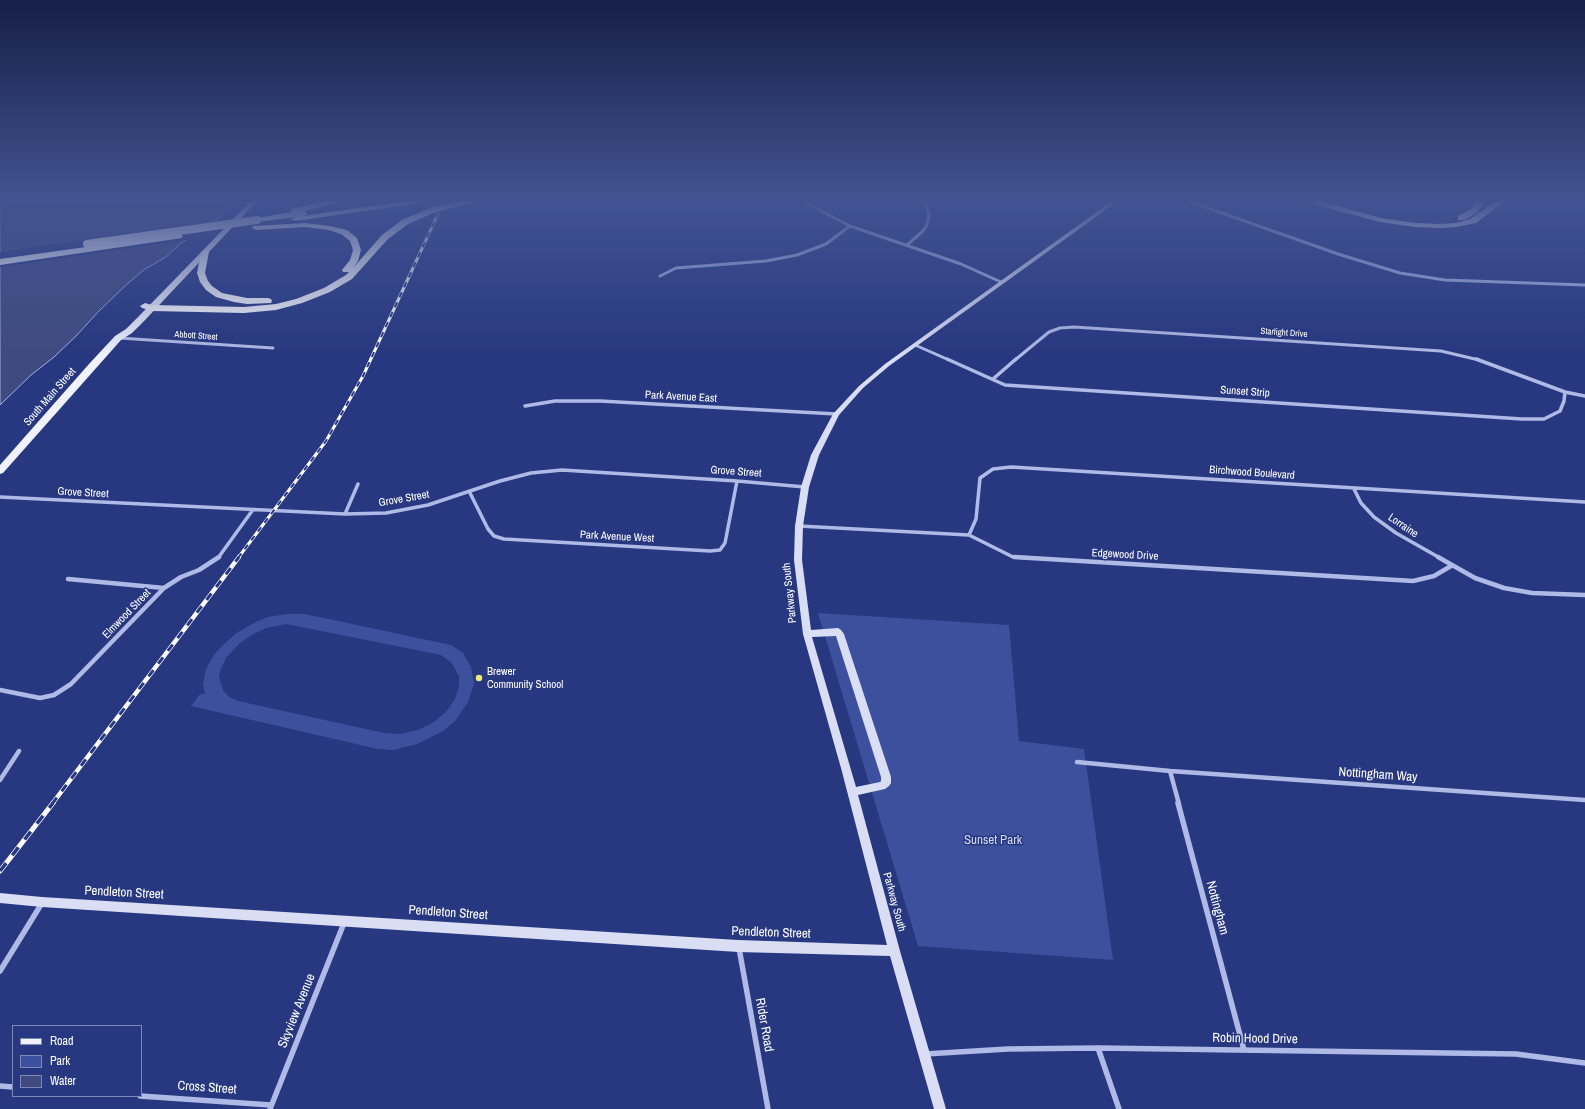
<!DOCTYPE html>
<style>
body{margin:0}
#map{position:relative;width:1585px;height:1109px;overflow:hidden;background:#283880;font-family:"Archivo Narrow",sans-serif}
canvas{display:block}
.legend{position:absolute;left:12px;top:1025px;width:130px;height:72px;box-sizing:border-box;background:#283880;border:1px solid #7e88b3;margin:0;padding:5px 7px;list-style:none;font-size:12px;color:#fff}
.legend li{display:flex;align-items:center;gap:8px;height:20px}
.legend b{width:20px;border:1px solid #7e88b3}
</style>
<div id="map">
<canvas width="1585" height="1109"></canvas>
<ul class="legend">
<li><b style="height:5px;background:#f0f2fd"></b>Road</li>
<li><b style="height:11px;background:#3d509d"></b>Park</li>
<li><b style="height:11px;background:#3f4b80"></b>Water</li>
</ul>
</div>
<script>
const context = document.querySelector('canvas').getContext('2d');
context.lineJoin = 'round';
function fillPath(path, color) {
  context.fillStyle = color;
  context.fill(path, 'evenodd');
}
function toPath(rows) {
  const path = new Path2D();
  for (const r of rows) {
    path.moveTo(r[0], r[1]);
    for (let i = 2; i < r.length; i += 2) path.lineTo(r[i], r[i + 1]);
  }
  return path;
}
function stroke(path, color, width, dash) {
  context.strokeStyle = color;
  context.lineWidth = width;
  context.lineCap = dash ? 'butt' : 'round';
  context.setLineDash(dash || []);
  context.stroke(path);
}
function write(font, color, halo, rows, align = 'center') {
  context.font = font + ' "Archivo Narrow",sans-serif';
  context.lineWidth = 3;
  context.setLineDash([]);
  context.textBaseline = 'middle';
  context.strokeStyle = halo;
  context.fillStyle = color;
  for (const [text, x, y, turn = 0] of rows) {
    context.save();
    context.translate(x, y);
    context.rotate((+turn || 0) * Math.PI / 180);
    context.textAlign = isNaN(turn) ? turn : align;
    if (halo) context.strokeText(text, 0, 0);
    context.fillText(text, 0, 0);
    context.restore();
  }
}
const green = toPath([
 [818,613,1009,625,1019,741,1084,749,1113,960,918,946],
 [287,614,305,614,451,645,463,653,471,667,474,684,468,702,455,721,443,731,417,744,393,750,378,749,191,706,200,694,205,694,203,684,206,669,214,655,223,645,238,632,256,622,268,617],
 [286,624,441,655,451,662,459,676,459,687,455,699,446,712,434,722,418,730,400,734,384,733,238,701,229,697,223,690,219,677,221,668,226,658,240,643,252,635,266,628]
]);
const water = toPath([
 [0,201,235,201,219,218,180,244,166,257,145,269,127,284,99,311,76,336,54,357,31,375,0,405,0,201]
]);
const pier = toPath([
 [219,221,193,239,0,267,0,252]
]);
const streetFar3 = toPath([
 [802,201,850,226,961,264,1001,282],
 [1188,201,1338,254,1400,273,1445,280,1585,285],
 [907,245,923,231,927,225,929,214,924,201],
 [660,276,676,268,766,261,797,255,826,244,850,226],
 [119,338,273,348],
 [915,345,949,360],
 [1015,360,1049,332,1060,328,1074,327,1441,351,1479,360]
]);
const streetFar2 = toPath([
 [947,359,1005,385,1522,419,1544,419,1560,411,1564,401,1565,392],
 [1476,359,1565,392,1585,396],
 [993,379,1016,359],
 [525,406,555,401,600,401,836,414],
 [1354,489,1361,503,1374,517,1396,533,1440,558],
 [469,491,488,529,494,536,504,539,710,551,720,550,725,543,737,481],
 [0,497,345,514,386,513,428,505,500,481,531,473,562,470,737,481,805,487],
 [345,514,358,484],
 [799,526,969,535,1013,557,1031,558],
 [969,535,976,519,980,478,993,469,1011,467,1585,502],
 [218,558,252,511]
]);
const streetFar1 = toPath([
 [1014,557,1413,581,1434,576,1451,566],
 [1438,557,1475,578,1504,588,1532,593,1585,595],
 [68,579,164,588],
 [0,690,40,698,54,695,71,684,164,588,181,577,199,570,219,557],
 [1077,762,1170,771,1585,800],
 [1170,771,1179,804],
 [0,780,19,751]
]);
const street = toPath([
 [1178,803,1244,1050],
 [739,948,768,1109],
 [0,971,42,903],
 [1098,1048,1119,1109],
 [925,1054,1008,1049,1098,1048,1516,1054,1585,1063],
 [0,1086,13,1087],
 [140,1096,271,1105],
 [270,1109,344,923]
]);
const secondary = toPath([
 [1112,201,1118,201,889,366,863,388,839,415,819,455,809,487,803,526,802,560,811,630,838,628,841,630,844,634,891,777,891,783,889,786,885,789,858,795,900,951,946,1109,934,1109,890,956,738,952,42,907,0,903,0,893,42,897,738,940,887,945,841,768,803,634,794,560,795,526,801,487,811,455,833,414,859,386,885,364,1112,201],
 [836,636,881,777,881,781,880,782,856,787,812,637,836,636]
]);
const primary = toPath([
 [251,201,257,201,146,319,132,333,121,340,3,473,0,474,0,465,89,364,115,336,126,329,140,315,251,201]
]);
const highway = toPath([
 [327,201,340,201,339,203,304,211,307,213,306,215,295,217,406,201,425,201,421,203,295,221,291,219,295,217,257,222,253,220,257,218,291,212,291,209,327,201],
 [462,201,475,201,474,203,436,212,408,224,388,239,352,279,330,292,302,303,276,310,244,313,152,311,142,308,140,306,145,303,152,305,244,307,276,304,296,299,324,288,346,275,349,272,343,272,342,270,350,260,353,250,350,241,341,234,329,230,305,227,256,230,252,228,253,226,305,223,330,226,347,230,357,238,361,250,358,261,353,268,382,235,402,220,430,208,462,201],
 [1308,201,1320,201,1381,218,1415,223,1440,224,1456,223,1470,219,1496,201,1505,201,1476,223,1456,227,1440,228,1415,227,1380,222,1309,203,1308,201],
 [1474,201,1482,201,1482,205,1477,213,1464,220,1458,220,1458,216,1471,209,1474,205,1474,201],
 [179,234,183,236,182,238,0,265,0,259,179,234],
 [205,249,209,252,205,273,208,281,212,286,222,293,247,298,268,298,271,299,272,301,271,303,247,304,234,302,216,297,206,290,200,282,197,273,201,252,205,249]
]);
const railFar2 = toPath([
 [238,558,326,441,363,376,438,214]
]);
const railFar1 = toPath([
 [52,804,239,557]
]);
const rail = toPath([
 [0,871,53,803]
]);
const highwayBridge = toPath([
 [87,244,257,220]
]);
const markers = [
 [479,678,4,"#ede976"]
];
const farStreetnames = [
 ["Starlight Drive",1284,333,4],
 ["Abbott Street",196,336,4]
];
const streetNames = [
 ["Sunset Strip",1245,392,4],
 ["South Main Street",50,397,-49],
 ["Park Avenue East",681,397,3],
 ["Grove Street",736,472,4],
 ["Birchwood Boulevard",1252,473,4],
 ["Grove Street",83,493,3],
 ["Grove Street",404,499,-10],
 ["Lorraine",1403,526,34],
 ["Park Avenue West",617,537,3],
 ["Edgewood Drive",1125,555,3],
 ["Parkway South",790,593,-96],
 ["Elmwood Street",127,614,-46],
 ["Parkway South",894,902,75]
];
const poiNames = [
 ["Brewer",487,672],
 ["Community School",487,685]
];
const nearStreetnames = [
 ["Nottingham Way",1378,775,4],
 ["Pendleton Street",124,893,3],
 ["Nottingham",1217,908,75],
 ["Pendleton Street",448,913,4],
 ["Pendleton Street",771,933,2],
 ["Skyview Avenue",297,1011,-68],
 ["Rider Road",764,1025,80],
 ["Robin Hood Drive",1255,1039,1],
 ["Cross Street",207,1088,4]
];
const nearParknames = [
 ["Sunset Park",993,841]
];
fillPath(green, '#3d509d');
fillPath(water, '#3f4b80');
stroke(water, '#a4b2e6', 1);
fillPath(pier, '#283880');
stroke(streetFar3, '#b0bae6', 3);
stroke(streetFar2, '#b0bae6', 3.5);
stroke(streetFar1, '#b0bae6', 4.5);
stroke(street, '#b0bae6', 5.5);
fillPath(secondary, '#d9def5');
fillPath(primary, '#f0f2fd');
fillPath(highway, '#fff');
stroke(railFar2, '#fff', 3);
stroke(railFar1, '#fff', 4.5);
stroke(rail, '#fff', 5);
stroke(railFar2, '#283880', 2, [5.5]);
stroke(railFar1, '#283880', 3, [8]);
stroke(rail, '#283880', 3.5, [10]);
stroke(highwayBridge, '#fff', 8);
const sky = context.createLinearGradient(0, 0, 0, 356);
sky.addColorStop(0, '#161f46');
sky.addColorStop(0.56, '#425391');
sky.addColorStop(1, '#42539100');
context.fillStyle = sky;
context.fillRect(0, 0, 1585, 356);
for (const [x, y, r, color] of markers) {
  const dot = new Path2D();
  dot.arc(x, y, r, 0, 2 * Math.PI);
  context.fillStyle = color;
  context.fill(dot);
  stroke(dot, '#283880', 1.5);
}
write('9px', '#fff', '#283880', farStreetnames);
write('11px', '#fff', '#283880', streetNames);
write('11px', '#fff', '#283880', poiNames, 'left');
write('13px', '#fff', '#283880', nearStreetnames);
write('13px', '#d3d9f5', '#283880', nearParknames);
</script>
